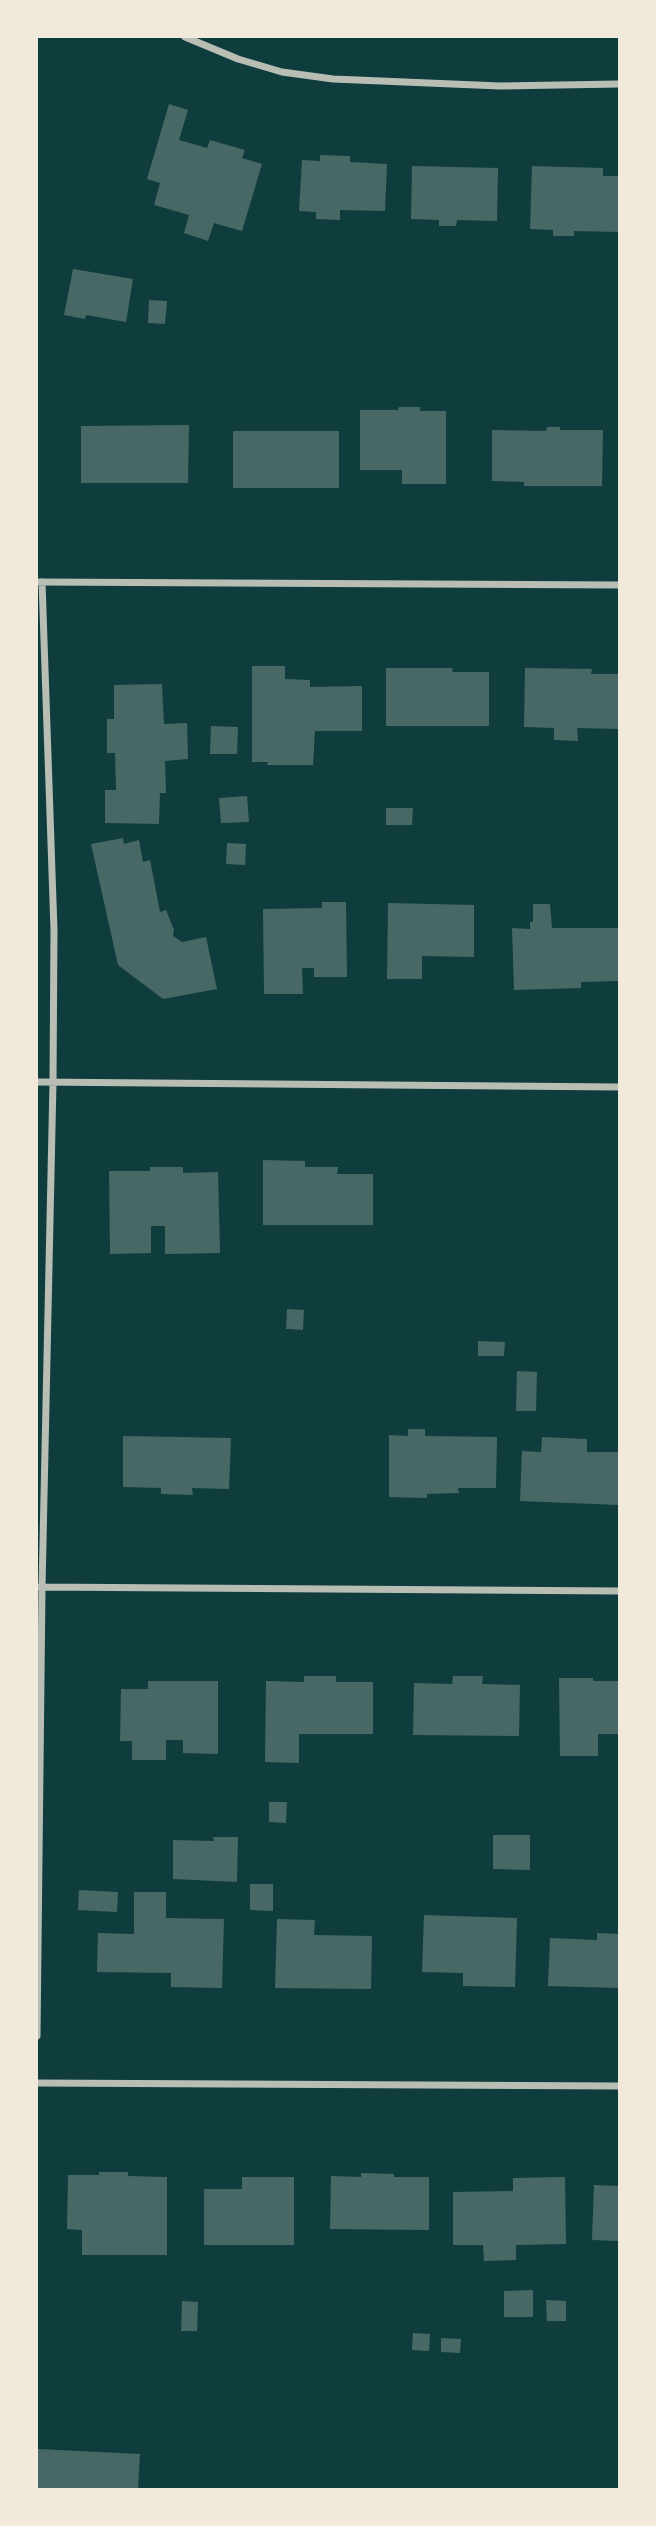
<!DOCTYPE html>
<style>
body{margin:0}
#map{position:relative;width:656px;height:2526px;overflow:hidden;background:#0f3d3e;font-family:"Varela Round",sans-serif}
canvas{display:block}
.frame{position:absolute;inset:0;border:38px solid #f1e9da;pointer-events:none}
</style>
<div id="map">
<canvas width="656" height="2526"></canvas>
<div class="frame"></div>
</div>
<script>
const context = document.querySelector('canvas').getContext('2d');
context.lineJoin = 'round';
function fillPath(path, color) {
  context.fillStyle = color;
  context.fill(path, 'evenodd');
}
function toPath(rows) {
  const path = new Path2D();
  for (const r of rows) {
    path.moveTo(r[0], r[1]);
    for (let i = 2; i < r.length; i += 2) path.lineTo(r[i], r[i + 1]);
  }
  return path;
}
function stroke(path, color, width, dash) {
  context.strokeStyle = color;
  context.lineWidth = width;
  context.lineCap = dash ? 'butt' : 'round';
  context.setLineDash(dash || []);
  context.stroke(path);
}
const building = toPath([
 [169,104,188,110,179,140,207,148,210,140,245,150,242,158,262,164,242,231,214,223,208,241,184,233,189,215,154,205,160,183,147,179],
 [320,155,350,156,350,162,387,164,385,211,340,210,340,220,316,219,316,212,299,211,302,160,320,161],
 [412,166,498,168,497,221,457,220,456,226,439,226,439,220,411,219],
 [532,166,603,168,603,176,619,176,619,232,574,231,574,236,553,236,553,230,530,229],
 [73,269,133,279,126,322,86,315,85,319,64,315],
 [149,300,167,301,165,324,148,323],
 [399,407,420,407,420,411,446,411,446,484,402,484,402,470,360,470,360,410,398,410],
 [189,425,188,483,81,483,81,426],
 [547,427,560,427,560,430,603,430,602,486,524,486,524,482,492,481,492,430,546,431],
 [233,431,339,431,339,488,233,488],
 [252,666,285,666,285,679,310,680,310,687,362,686,362,731,315,731,313,765,267,765,268,762,252,762],
 [386,668,453,668,452,672,489,672,489,726,386,726],
 [525,668,592,669,591,674,619,674,619,729,577,728,578,741,554,740,554,728,524,727],
 [162,684,164,724,187,723,188,759,165,761,166,793,160,793,159,824,105,823,105,790,116,790,115,753,107,753,107,719,114,719,114,685],
 [211,726,238,727,237,754,210,754],
 [247,796,249,822,221,823,219,798],
 [386,808,413,808,412,825,386,825],
 [123,838,124,844,139,840,143,862,150,860,160,912,166,910,174,930,173,936,182,942,206,937,217,989,163,999,118,965,91,844],
 [227,843,246,844,245,865,226,864],
 [322,902,346,902,347,977,314,977,314,968,302,968,303,994,264,994,263,909,322,908],
 [388,903,474,905,474,957,422,956,422,979,387,979],
 [533,904,550,904,552,928,619,928,619,981,581,982,581,988,514,990,512,928,530,929,530,922,533,922],
 [263,1160,305,1161,305,1167,338,1167,337,1174,373,1174,373,1225,263,1225],
 [150,1167,183,1167,183,1173,218,1172,220,1253,165,1254,165,1226,151,1226,151,1253,110,1254,109,1171,150,1171],
 [287,1309,304,1310,303,1330,286,1329],
 [478,1341,505,1342,504,1356,478,1356],
 [517,1371,537,1372,536,1411,516,1411],
 [408,1429,425,1429,425,1436,497,1437,496,1488,458,1488,459,1493,427,1494,427,1498,389,1497,389,1435,408,1436],
 [123,1436,231,1438,229,1489,192,1488,193,1495,161,1494,161,1488,123,1487],
 [542,1437,587,1439,587,1452,619,1452,619,1505,520,1501,522,1451,541,1452],
 [304,1676,336,1676,336,1682,373,1682,373,1734,299,1734,299,1763,265,1762,266,1681,304,1682],
 [453,1676,483,1676,482,1684,520,1685,519,1736,413,1735,414,1683,452,1684],
 [559,1678,593,1678,593,1681,619,1681,619,1734,598,1734,598,1756,560,1756],
 [148,1681,218,1681,218,1754,183,1753,183,1740,166,1740,166,1760,132,1760,132,1741,120,1741,121,1689,148,1689],
 [269,1802,287,1802,286,1823,269,1822],
 [493,1835,530,1835,530,1870,493,1869],
 [213,1837,238,1837,237,1882,173,1879,173,1840,214,1841],
 [250,1884,273,1884,273,1911,250,1910],
 [79,1890,118,1892,117,1912,78,1910],
 [134,1892,166,1892,166,1918,224,1919,222,1988,171,1987,171,1973,97,1972,98,1933,134,1934],
 [424,1915,517,1918,515,1987,463,1986,463,1973,422,1972],
 [277,1919,315,1920,314,1935,372,1936,371,1989,275,1988],
 [597,1933,619,1934,619,1988,548,1986,550,1938,597,1940],
 [99,2172,128,2172,128,2176,167,2177,167,2255,82,2255,82,2230,67,2229,68,2175,99,2175],
 [361,2173,394,2174,394,2177,429,2177,429,2230,330,2229,331,2176,361,2177],
 [242,2177,294,2177,294,2245,204,2245,204,2189,242,2189],
 [565,2177,566,2244,516,2245,516,2260,484,2261,483,2245,453,2245,453,2192,513,2191,513,2178],
 [594,2185,619,2186,619,2241,592,2240],
 [533,2290,533,2317,504,2317,504,2291],
 [546,2300,566,2301,566,2321,547,2321],
 [182,2301,198,2302,197,2331,181,2331],
 [413,2333,430,2334,429,2351,412,2350],
 [441,2338,461,2339,460,2353,441,2352],
 [37,2449,140,2454,138,2489,37,2489]
]);
const minor = toPath([
 [185,37,238,59,282,72,333,79,500,86,619,84],
 [37,582,619,585],
 [37,1082,619,1087],
 [39,1587,619,1591],
 [37,2036,42,1588,53,1082,54,930,42,582],
 [37,2083,619,2086]
]);
fillPath(building, '#486865');
stroke(minor, '#b8beb3', 7);
</script>
